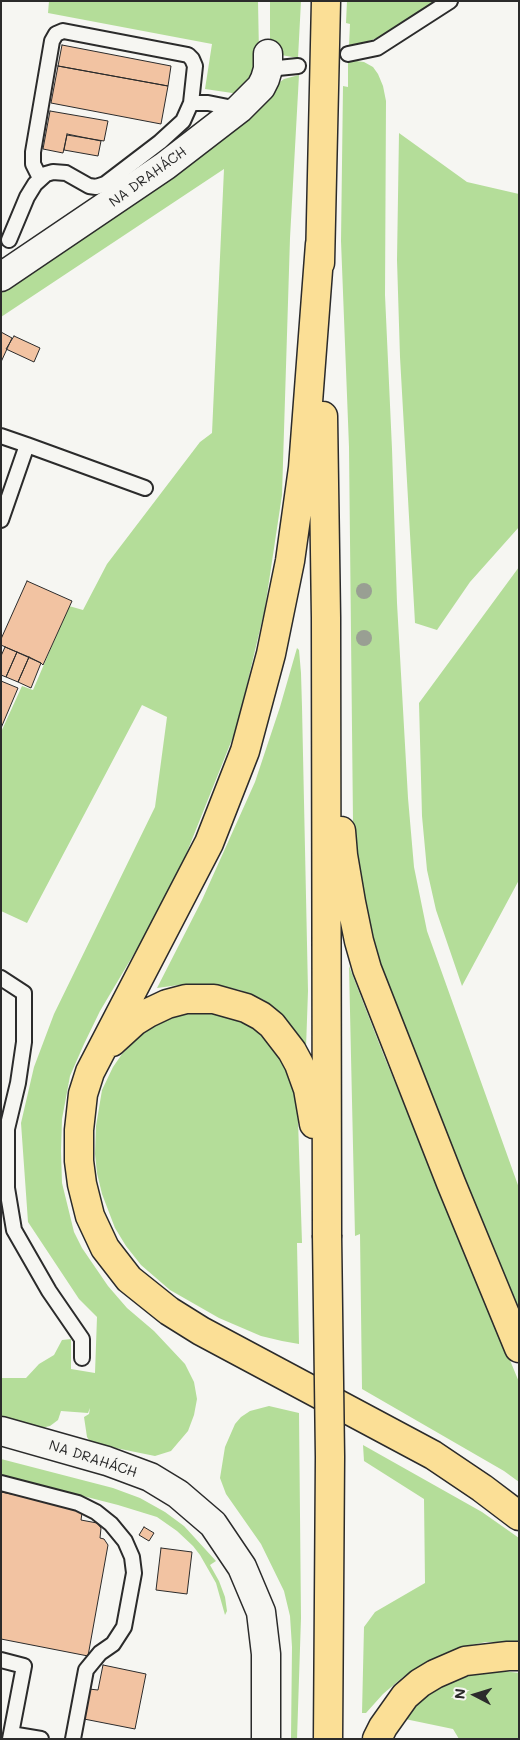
<!DOCTYPE html>
<meta charset="utf-8">
<style>
body{margin:0}
#map{position:relative;width:520px;height:1740px;overflow:hidden;background:#f6f6f2;font-family:Mali,sans-serif}
canvas{display:block}
.frame{position:absolute;inset:0;border:2px solid #2b2b2b;pointer-events:none}
.north{position:absolute;left:450px;top:1670px;width:50px;height:50px;-webkit-text-stroke:4px #f6f6f2;paint-order:stroke;rotate:275deg;font-size:14px;font-weight:700;line-height:20px;text-align:center;color:#2b2b2b}
.north::after{content:'';display:block;margin:auto;width:18px;height:22px;background:#2b2b2b;clip-path:polygon(50% 0,100% 100%,50% 72%,0 100%)}
</style>
<div id="map">
<canvas width="520" height="1740"></canvas>
<div class="frame"></div>
<div class="north">N</div>
</div>
<script>
const context = document.querySelector('canvas').getContext('2d');
context.lineJoin = 'round';
function fillPath(path, color) {
  context.fillStyle = color;
  context.fill(path, 'evenodd');
}
function toPath(rows) {
  const path = new Path2D();
  for (const r of rows) {
    path.moveTo(r[0], r[1]);
    for (let i = 2; i < r.length; i += 2) path.lineTo(r[i], r[i + 1]);
  }
  return path;
}
function stroke(path, color, width, dash) {
  context.strokeStyle = color;
  context.lineWidth = width;
  context.lineCap = dash ? 'butt' : 'round';
  context.setLineDash(dash || []);
  context.stroke(path);
}
function write(font, color, halo, rows, align = 'center') {
  context.font = font + ' Mali,sans-serif';
  context.lineWidth = 4;
  context.setLineDash([]);
  context.textBaseline = 'middle';
  context.strokeStyle = halo;
  context.fillStyle = color;
  for (const [text, x, y, turn = 0] of rows) {
    context.save();
    context.translate(x, y);
    context.rotate((+turn || 0) * Math.PI / 180);
    context.textAlign = isNaN(turn) ? turn : align;
    if (halo) context.strokeText(text, 0, 0);
    context.fillText(text, 0, 0);
    context.restore();
  }
}
const green = toPath([
 [49,1,258,1,259,53,251,79,239,94,205,89,212,44,48,13],
 [270,1,301,1,298,58,281,55,270,46],
 [347,1,436,1,379,37,350,49,349,46,350,24,346,23],
 [348,60,364,62,373,67,378,74,383,86,386,101,385,295,392,449,397,603,408,798,414,867,427,931,519,1188,519,1316,437,1110,397,1016,371,932,359,876,353,822,349,447,341,241,343,86,348,87],
 [299,75,290,238,282,495,265,608,237,727,185,857,141,942,100,1011,84,1044,70,1076,62,1119,61,1151,62,1183,74,1232,82,1248,108,1286,127,1308,154,1331,185,1364,194,1382,197,1399,194,1415,188,1431,171,1451,155,1456,91,1443,87,1437,84,1417,89,1414,90,1408,88,1413,61,1411,58,1420,50,1426,41,1428,1,1418,1,1378,26,1378,39,1364,54,1355,62,1340,71,1339,71,1369,95,1373,97,1317,79,1299,28,1222,21,1123,34,1067,54,1014,155,807,167,717,142,705,27,923,1,911,1,732,22,686,33,690,69,606,83,610,107,564,200,442,212,433,224,169,1,317,1,285,284,79],
 [399,133,467,182,519,194,519,527,470,582,437,630,415,623,400,357,397,260],
 [519,567,519,880,462,986,436,910,427,870,422,816,419,703],
 [297,648,299,650,301,673,302,707,308,991,306,1048,283,1017,264,1000,240,990,212,984,186,984,157,988,202,900,255,782,280,707],
 [349,966,384,1056,519,1382,519,1482,504,1471,362,1389,360,1234,355,1236],
 [196,1012,212,1013,235,1019,249,1025,268,1042,284,1063,291,1083,297,1104,298,1120,302,1243,297,1243,299,1344,282,1341,261,1336,219,1318,170,1290,141,1265,126,1246,115,1228,102,1194,97,1173,95,1154,96,1126,102,1090,113,1067,122,1054,140,1036,157,1024,177,1016],
 [269,1406,299,1413,301,1618,297,1739,291,1739,292,1647,290,1616,284,1591,261,1544,226,1494,220,1478,225,1447,235,1424,241,1417,250,1411],
 [363,1445,482,1512,519,1538,519,1642,486,1642,461,1647,449,1652,425,1663,403,1677,383,1694,366,1713,362,1713,364,1627,375,1612,425,1583,424,1499,364,1461],
 [1,1459,113,1488,140,1498,165,1512,184,1526,216,1561,210,1565,219,1581,225,1597,227,1611,225,1615,216,1583,200,1555,193,1546,177,1531,157,1517,118,1505,1,1475],
 [503,1671,519,1673,519,1739,459,1739,453,1729,405,1719,411,1709,439,1685,475,1672]
]);
const building = toPath([
 [62,45,171,66,168,86,58,66,62,45],
 [58,66,168,86,161,124,51,103,58,66],
 [50,111,108,121,104,141,67,135,63,153,43,149,50,111],
 [67,134,101,141,98,156,64,150,67,134],
 [1,332,12,338,1,362,1,332],
 [14,336,40,348,34,362,6,349,14,336],
 [27,581,72,601,43,665,41,663,1,645,1,639,27,581],
 [5,647,17,652,6,677,1,675,1,656,5,647],
 [17,652,29,657,18,682,6,677,17,652],
 [29,657,41,663,31,688,18,682,29,657],
 [1,681,18,688,1,728,1,681],
 [1,1492,48,1501,83,1506,81,1520,97,1523,101,1528,100,1538,104,1539,108,1545,88,1656,1,1639,1,1492],
 [144,1527,154,1533,149,1541,139,1535,144,1527],
 [161,1548,192,1552,187,1594,156,1590,161,1548],
 [103,1665,146,1674,135,1729,84,1719,89,1689,98,1690,103,1665]
]);
const service = toPath([
 [348,54,377,48,450,1],
 [268,69,298,66],
 [40,178,33,164,33,152,52,41,56,34,63,31,188,55,192,59,195,66,191,103],
 [9,240,27,197,35,184,46,174,53,172,66,173,89,186,96,187,105,184,160,142,183,121,191,103,208,103,238,109],
 [1,436,27,445],
 [1,520,27,445,145,488],
 [1,978,24,993,24,1042,18,1083,7,1129,7,1188,14,1230,49,1291,82,1339,82,1358],
 [1,1483,78,1503,96,1512,111,1524,125,1541,132,1557,134,1573,124,1627,113,1644,100,1653,86,1670,73,1739],
 [1,1660,24,1666,10,1739],
 [11,1734,41,1739]
]);
const minor = toPath([
 [1,277,165,166,239,109,261,87,265,79,268,69,268,54],
 [1,1431,107,1461,150,1477,178,1494,213,1524,242,1567,261,1612,266,1654,266,1739]
]);
const primary = toPath([
 [320,244,303,468,290,561,271,654,245,751,209,843,90,1072,83,1094,79,1130,79,1161,82,1184,90,1216,105,1248,129,1279,169,1311,201,1331,433,1455,482,1488,519,1516],
 [320,263,326,1],
 [323,416,326,618,327,1235],
 [341,831,343,855,351,902,359,941,367,969,451,1183,519,1348],
 [112,1042,135,1021,148,1013,167,1004,186,999,214,999,246,1008,261,1016,272,1025,292,1051,299,1064,308,1089,314,1124],
 [377,1739,383,1727,405,1696,420,1683,435,1674,465,1661,508,1656,519,1656]
]);
const primaryBridge = toPath([
 [327,1235,330,1457,328,1739]
]);
const trees = [
 [364,591],
 [364,638]
];
const streetNames = [
 ["NA DRAHÁCH",148,177,-36],
 ["NA DRAHÁCH",93,1459,18]
];
fillPath(green, '#b4dd99');
fillPath(building, '#f2c3a2');
stroke(building, '#2b2b2b', 1);
stroke(service, '#2b2b2b', 18);
stroke(minor, '#2b2b2b', 31);
stroke(primary, '#2b2b2b', 31);
stroke(service, '#f6f6f2', 14);
stroke(minor, '#f6f6f2', 28);
stroke(primary, '#fbdf96', 28);
stroke(primaryBridge, '#2b2b2b', 31, []);
stroke(primaryBridge, '#fbdf96', 28);
context.fillStyle = '#999f93';
for (const [x, y] of trees) {
  context.beginPath();
  context.arc(x, y, 8, 0, 2 * Math.PI);
  context.fill();
}
write('14px', '#2b2b2b', '#f6f6f2', streetNames);
</script>
